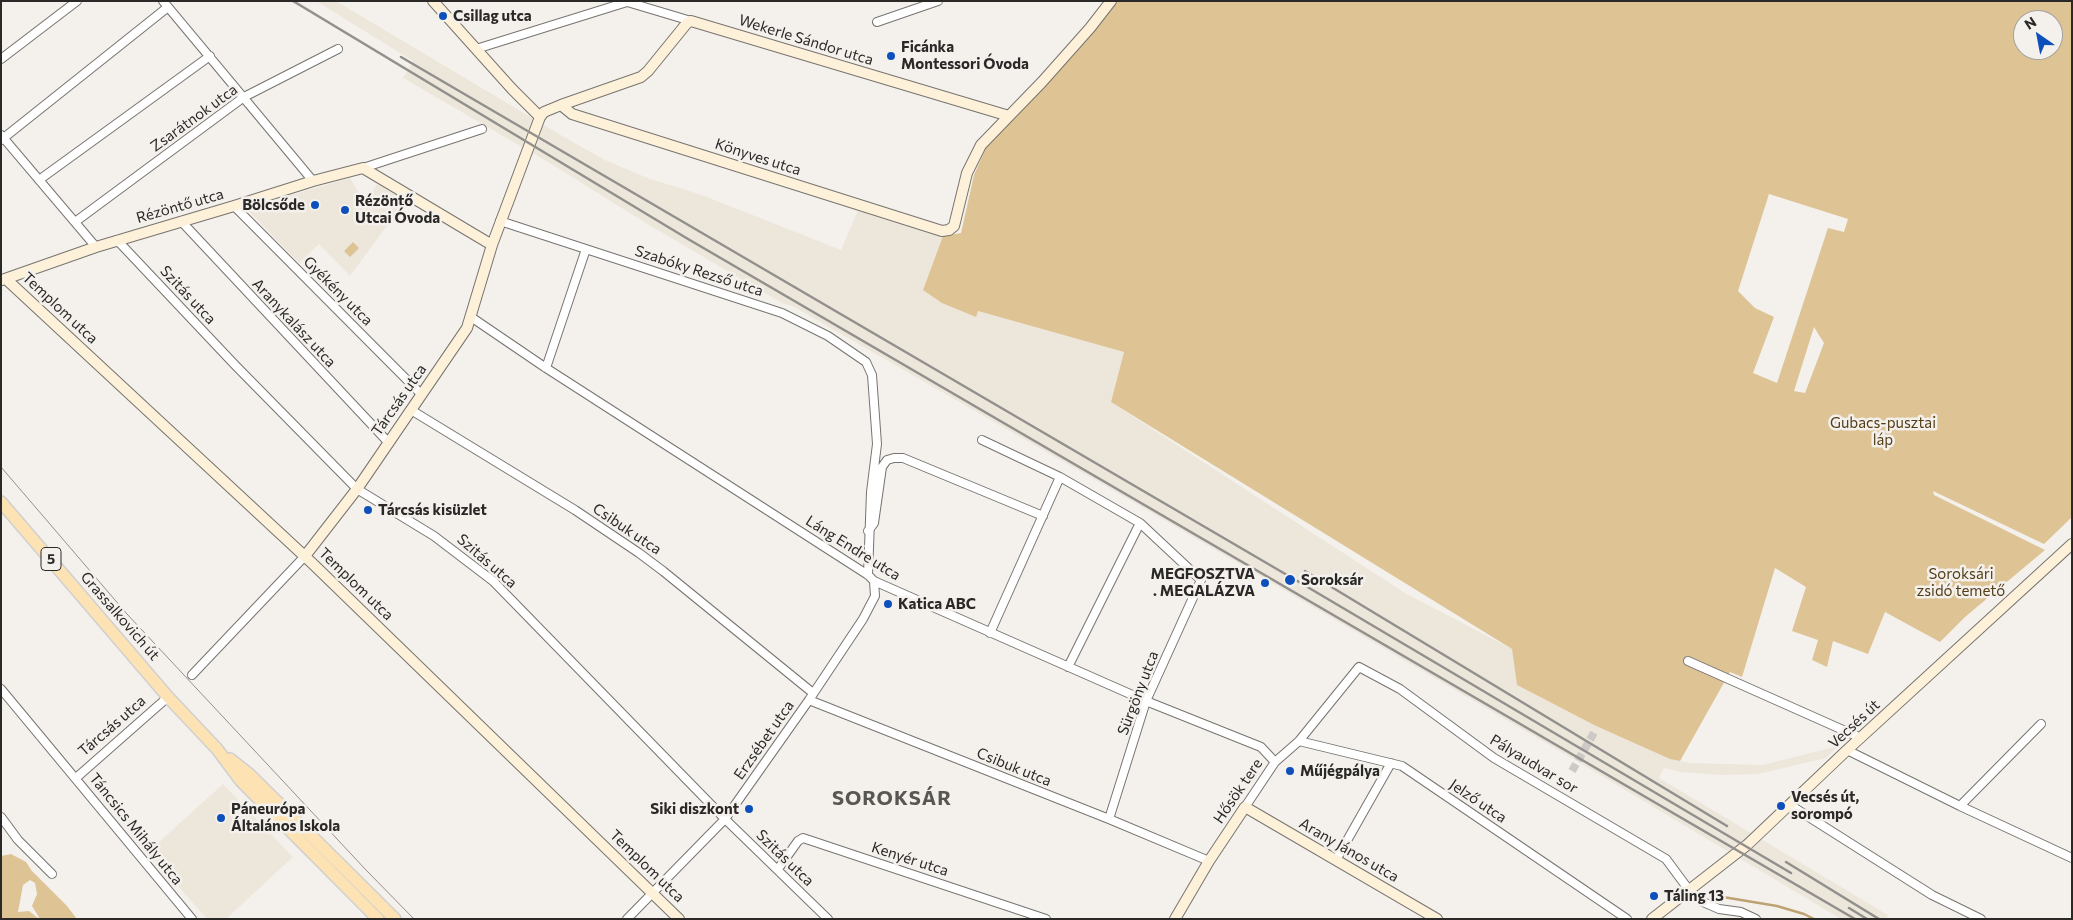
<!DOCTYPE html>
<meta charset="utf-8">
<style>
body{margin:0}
#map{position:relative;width:2073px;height:920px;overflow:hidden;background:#f4f1ed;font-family:Commissioner,sans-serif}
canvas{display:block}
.frame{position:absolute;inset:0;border:2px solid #2b2928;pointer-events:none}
.north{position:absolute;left:2013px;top:10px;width:50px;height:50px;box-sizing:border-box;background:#f4f1ed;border:1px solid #a4a19e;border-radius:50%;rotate:327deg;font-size:14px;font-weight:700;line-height:20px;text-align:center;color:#2b2928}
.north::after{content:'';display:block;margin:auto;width:18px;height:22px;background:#0e50bb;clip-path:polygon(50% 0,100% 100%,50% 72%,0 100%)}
</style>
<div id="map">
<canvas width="2073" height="920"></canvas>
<div class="frame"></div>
<div class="north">N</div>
</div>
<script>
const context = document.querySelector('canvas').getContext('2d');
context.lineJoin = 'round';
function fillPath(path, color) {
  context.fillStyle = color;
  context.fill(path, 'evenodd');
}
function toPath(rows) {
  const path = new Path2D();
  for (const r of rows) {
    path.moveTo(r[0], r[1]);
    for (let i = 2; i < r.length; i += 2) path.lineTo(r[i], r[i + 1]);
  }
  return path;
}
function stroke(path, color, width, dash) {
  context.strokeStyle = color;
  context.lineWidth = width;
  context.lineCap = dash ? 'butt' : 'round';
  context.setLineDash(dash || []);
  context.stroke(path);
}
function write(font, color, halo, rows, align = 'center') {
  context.font = font + ' Commissioner,sans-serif';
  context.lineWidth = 5;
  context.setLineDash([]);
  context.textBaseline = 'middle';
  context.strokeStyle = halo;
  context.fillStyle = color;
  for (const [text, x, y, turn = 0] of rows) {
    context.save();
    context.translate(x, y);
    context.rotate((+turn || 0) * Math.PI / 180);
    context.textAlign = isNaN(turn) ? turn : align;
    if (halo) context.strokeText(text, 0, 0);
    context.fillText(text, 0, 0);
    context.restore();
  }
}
const built = toPath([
 [316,1,336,1,564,137,605,160,650,179,702,195,841,250,858,210,943,236,923,290,976,316,978,311,1124,352,1111,402,1405,593,1512,649,1517,685,1596,726,1670,759,1689,763,1762,765,1838,746,1826,758,1758,774,1720,775,1680,772,1664,768,1659,778,1888,915,1886,919,1841,919,1575,760,1130,500,794,307,782,303,649,225,548,162,403,78,413,61],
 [350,178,360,195,367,201,377,184,405,201,350,276,319,244,299,263,246,208],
 [223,784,293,857,226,919,207,919,148,852]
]);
const green = toPath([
 [1118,1,2072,1,2072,517,2044,544,1933,491,1934,495,2045,550,1965,617,1940,642,1885,612,1868,654,1833,641,1827,667,1812,660,1818,640,1792,631,1806,587,1775,568,1742,677,1730,672,1680,761,1670,759,1596,726,1517,685,1512,649,1111,402,1124,352,978,311,976,317,942,303,923,290,943,236,961,233,974,175,986,148,1091,35],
 [2023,20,2053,20,2053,50,2023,50],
 [1769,194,1848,219,1844,232,1828,228,1777,383,1753,373,1774,317,1755,308,1738,291],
 [1814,327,1824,343,1805,393,1794,391],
 [353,242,359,248,350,257,344,251],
 [11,854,26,862,32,871,67,906,77,919,40,919,32,906,37,894,35,883,30,880,23,885,18,912,29,911,39,919,1,919,1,856]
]);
const stream = toPath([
 [1711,895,1777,906,1804,914,1814,919]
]);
const streetTunnel = toPath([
 [1572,771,1595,731]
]);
const street = toPath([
 [163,1,313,181],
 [624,1,691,21],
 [877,22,938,1],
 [476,49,627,2],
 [1,59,77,1],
 [1,135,96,247],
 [1,140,168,7],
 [363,168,482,129],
 [39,180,210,56],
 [234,206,422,395],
 [181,221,388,442],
 [500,221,782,313,828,336,866,362,872,375,877,444,871,492,868,575],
 [75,222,244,97,338,49],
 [117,240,235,365,357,489,434,536,493,581,725,819,828,919],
 [471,317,546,368,868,575,874,581,1146,701,1261,747,1275,762],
 [546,368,586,249],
 [411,410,575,510,639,553,663,571,813,693],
 [982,440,1060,477,1140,523,1201,580,1146,701,1109,819],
 [868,531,874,523,882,467,887,460,894,458,903,458,1043,516],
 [990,633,1060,477],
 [1688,661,1861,738],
 [1068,667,1140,523],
 [192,675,305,556],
 [1,689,192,919],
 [809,700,1109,819,1209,861],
 [1299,741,1402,766,1627,919],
 [1847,750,1960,806,2072,858],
 [76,778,168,697],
 [1790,805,1932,895,1981,919],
 [1960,806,2041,724],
 [1245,807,1275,762,1299,741,1359,667,1400,689,1494,758,1666,859,1689,890,1703,902,1719,909,1741,912,1756,919],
 [1,817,18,840,52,874],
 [1336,860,1391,763],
 [778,869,798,841,803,838,1046,919],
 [627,919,725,819,809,700,863,619,875,596,874,581]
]);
const secondary = toPath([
 [433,1,512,89,540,117],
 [561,105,572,114,942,231,949,230,954,226,967,173,981,145,1042,82,1090,28,1111,1],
 [6,279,313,564,679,919],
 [2,280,96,247,234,206,313,181,363,168,492,245],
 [305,556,357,489,467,328,492,245,540,117,544,112,561,105,641,77,648,71,687,23,691,21,1009,116],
 [1175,919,1209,861,1245,807,1437,919],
 [1652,919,1747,845,1847,750,2072,544]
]);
const primary = toPath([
 [1,502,168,697,217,749,241,781,378,919],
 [230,759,249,774,395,919]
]);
const tram = toPath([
 [1,467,127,614,366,870,414,919]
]);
const rail = toPath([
 [293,1,688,239,1855,919],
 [401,57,1299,582,1791,873],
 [1305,571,1727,826],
 [1786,862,1879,919],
 [1849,908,1867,919]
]);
const markers = [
 [443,16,5,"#0e50bb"],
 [891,56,5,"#0e50bb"],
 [315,205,5,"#0e50bb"],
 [345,210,5,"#0e50bb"],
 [368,510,5,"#0e50bb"],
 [1290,580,6,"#0e50bb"],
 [1265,583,5,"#0e50bb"],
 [888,604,5,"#0e50bb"],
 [1290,771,5,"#0e50bb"],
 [1781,806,5,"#0e50bb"],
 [749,809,5,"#0e50bb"],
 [221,818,5,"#0e50bb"],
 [1654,896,5,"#0e50bb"]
];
const shields = [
 [51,559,20]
];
const shieldNames = [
 ["5",51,559]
];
const poiNames = [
 ["Csillag utca",453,16],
 ["Ficánka",901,47],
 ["Montessori Óvoda",901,64],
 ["Rézöntő",355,201],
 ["Utcai Óvoda",355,218],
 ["Bölcsőde",305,205,"right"],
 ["Tárcsás kisüzlet",378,510],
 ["MEGFOSZTVA",1255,574,"right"],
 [". MEGALÁZVA",1255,591,"right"],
 ["Soroksár",1301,580],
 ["Katica ABC",898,604],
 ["Műjégpálya",1300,771],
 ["Vecsés út,",1791,797],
 ["sorompó",1791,814],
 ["Páneurópa",231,809],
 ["Általános Iskola",231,826],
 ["Siki diszkont",739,809,"right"],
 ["Táling 13",1664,896]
];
const streetNames = [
 ["Wekerle Sándor utca",806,40,17],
 ["Zsarátnok utca",194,118,-36],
 ["Könyves utca",758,157,18],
 ["Rézöntő utca",180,206,-16],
 ["Szabóky Rezső utca",699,271,18],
 ["Gyékény utca",338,291,45],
 ["Szitás utca",188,295,47],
 ["Templom utca",60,308,43],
 ["Aranykalász utca",294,323,47],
 ["Tárcsás utca",399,400,-55],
 ["Csibuk utca",627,529,34],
 ["Láng Endre utca",853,548,32],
 ["Szitás utca",487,561,41],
 ["Templom utca",356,584,44],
 ["Grassalkovich út",120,616,49],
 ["Sürgöny utca",1138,693,-69],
 ["Vecsés út",1854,724,-43],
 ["Tárcsás utca",112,726,-41],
 ["Erzsébet utca",764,740,-55],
 ["Pályaudvar sor",1534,764,31],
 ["Csibuk utca",1014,767,22],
 ["Hősök tere",1238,791,-56],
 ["Jelző utca",1478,801,34],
 ["Táncsics Mihály utca",136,829,51],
 ["Arany János utca",1349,850,30],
 ["Szitás utca",785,858,44],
 ["Kenyér utca",910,859,18],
 ["Templom utca",647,866,44]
];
const parkNames = [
 ["Gubacs-pusztai",1883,423],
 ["láp",1883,440],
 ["Soroksári",1961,574],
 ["zsidó temető",1961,591]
];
const districtNames = [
 ["SOROKSÁR",892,798]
];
fillPath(built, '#ede6db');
fillPath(green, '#dec395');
stroke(stream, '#bea272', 2.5);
stroke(streetTunnel, '#ccc9c6', 8, [8, 4]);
stroke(street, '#777470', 10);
stroke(secondary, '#777470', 12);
stroke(primary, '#d0d0d0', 14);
stroke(street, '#fff', 8);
stroke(secondary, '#fef1d9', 10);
stroke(primary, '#fde2b3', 11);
stroke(tram, '#92908d', 1);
stroke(rail, '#92908d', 2.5);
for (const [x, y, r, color] of markers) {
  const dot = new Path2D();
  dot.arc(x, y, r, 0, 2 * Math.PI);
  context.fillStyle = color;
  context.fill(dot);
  stroke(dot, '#f4f1ed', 2);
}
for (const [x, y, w] of shields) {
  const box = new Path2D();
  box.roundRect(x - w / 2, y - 11.5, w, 23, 4);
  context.fillStyle = '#f4f1ed';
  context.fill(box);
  stroke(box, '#2b2928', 1);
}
write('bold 14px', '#2b2928', null, shieldNames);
write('bold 15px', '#2b2928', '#f4f1ed', poiNames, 'left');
write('15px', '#2b2928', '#f4f1ed', streetNames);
write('15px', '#523d17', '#f4f1ed', parkNames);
context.letterSpacing = '1px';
write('bold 20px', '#595753', '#f4f1ed', districtNames);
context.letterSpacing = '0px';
</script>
